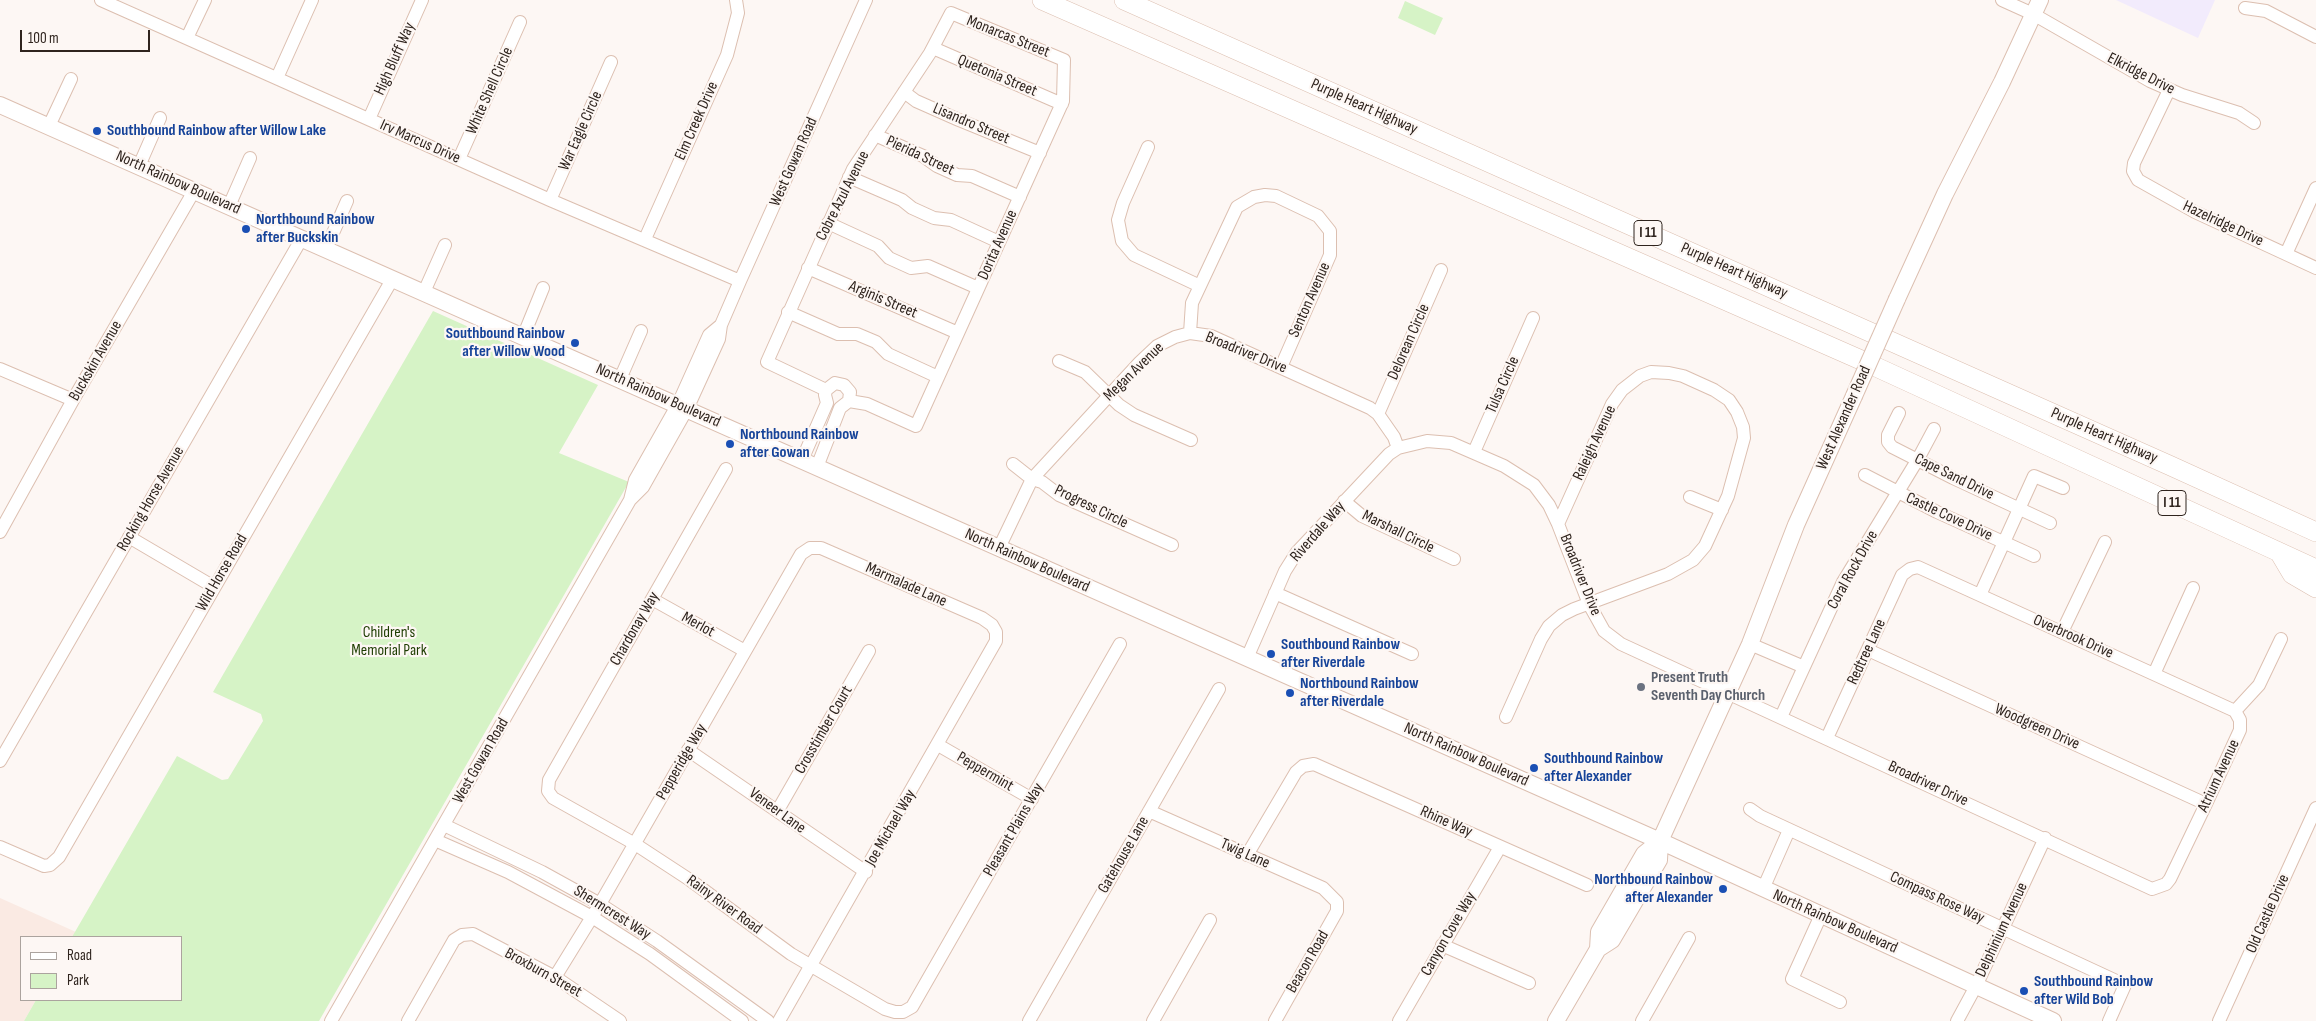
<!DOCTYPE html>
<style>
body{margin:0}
#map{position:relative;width:2316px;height:1021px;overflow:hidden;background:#fdf7f4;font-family:"Sofia Sans Condensed",sans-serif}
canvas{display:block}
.legend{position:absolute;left:20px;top:936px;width:162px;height:65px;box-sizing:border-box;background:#fdf7f4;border:1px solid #aba39e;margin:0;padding:6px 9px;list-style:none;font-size:15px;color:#2f241e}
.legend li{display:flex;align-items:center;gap:10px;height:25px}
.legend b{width:25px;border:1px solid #aba39e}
.scale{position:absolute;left:20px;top:30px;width:130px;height:22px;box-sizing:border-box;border:2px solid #2f241e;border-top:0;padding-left:6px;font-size:15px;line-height:18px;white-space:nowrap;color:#2f241e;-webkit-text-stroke:4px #fdf7f4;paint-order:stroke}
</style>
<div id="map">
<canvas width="2316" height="1021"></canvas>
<ul class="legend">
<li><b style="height:6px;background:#fff"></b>Road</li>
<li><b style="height:14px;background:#d6f3c6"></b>Park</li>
</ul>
<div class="scale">100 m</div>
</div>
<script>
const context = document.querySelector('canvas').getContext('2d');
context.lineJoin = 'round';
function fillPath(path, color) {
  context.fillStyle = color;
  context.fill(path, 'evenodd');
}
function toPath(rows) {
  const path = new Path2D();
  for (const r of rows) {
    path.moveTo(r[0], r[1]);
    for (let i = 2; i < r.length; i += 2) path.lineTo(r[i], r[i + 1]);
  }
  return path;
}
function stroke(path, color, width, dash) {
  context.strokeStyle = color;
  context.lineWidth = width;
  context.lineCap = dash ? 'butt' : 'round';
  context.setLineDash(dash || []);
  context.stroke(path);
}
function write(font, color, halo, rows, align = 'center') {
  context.font = font + ' "Sofia Sans Condensed",sans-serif';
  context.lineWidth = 4.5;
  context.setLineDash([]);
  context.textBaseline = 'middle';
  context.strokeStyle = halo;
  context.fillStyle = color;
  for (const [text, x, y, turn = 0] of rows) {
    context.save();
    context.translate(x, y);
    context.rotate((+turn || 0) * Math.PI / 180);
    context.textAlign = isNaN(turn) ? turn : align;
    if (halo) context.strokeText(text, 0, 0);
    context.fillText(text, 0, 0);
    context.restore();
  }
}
const commercial = toPath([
 [2116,0,2215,0,2198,38]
]);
const built = toPath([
 [0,898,76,932,72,937,21,937,21,1000,36,1000,24,1021,0,1021]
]);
const green = toPath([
 [1405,1,1443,18,1435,35,1398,18],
 [433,311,598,385,559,453,629,482,319,1021,24,1021,36,1000,181,1000,181,937,72,937,177,756,222,780,228,779,263,721,261,714,213,692]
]);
const minor = toPath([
 [101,0,550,200,740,281],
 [2002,0,2033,14,2150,81,2182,95,2239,113,2254,123],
 [2245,8,2266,11,2316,37],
 [187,38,205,0],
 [933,48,1062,104],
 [277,78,312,0],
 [2169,90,2134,163,2133,171,2138,180,2195,212,2316,268],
 [904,92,916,101,959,120,1040,153],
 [369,119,422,0],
 [49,126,71,79],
 [875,135,923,156,937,166,957,175,972,176,1020,197],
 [1148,147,1123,203,1118,220,1122,241,1134,255,1200,286],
 [459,159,520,22],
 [139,166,160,118],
 [849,177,902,200,912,208,934,218,951,220,999,242],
 [550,200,611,62],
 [229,206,250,158],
 [828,223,878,246,889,258,911,268,928,266,978,288],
 [645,239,727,55,738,13,736,0],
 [326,249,347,201],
 [2286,254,2316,188],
 [808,268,958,333],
 [424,292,445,245],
 [788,312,838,334,857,334,876,342,888,354,938,377],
 [1190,333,1192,303,1237,207,1254,197,1265,195,1276,196,1318,216,1330,231,1330,255,1281,367],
 [523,337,543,288],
 [1059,361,1085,372,1119,405,1134,415,1191,440],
 [0,369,73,400],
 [620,379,641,331],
 [826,390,767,362,853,169,930,53,951,13,1064,60,1063,101,916,426,867,404,849,401],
 [826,390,835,383,844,385,850,392,849,401],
 [1899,413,1888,435,1888,442,1892,447,1953,478,2050,523],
 [1378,414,1441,270],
 [1474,452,1533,318],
 [802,460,827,403,825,395,826,390],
 [1013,464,1032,479,1042,482,1059,495,1172,545],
 [817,467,840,408,849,401],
 [726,469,549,780,548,791,553,798,635,844,690,880,791,954,885,1009,895,1012,903,1012,912,1007,1120,644],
 [1865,475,1937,512,2034,556],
 [1690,497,1722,510],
 [630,500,635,480,678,404,709,335,721,325],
 [1344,501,1362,516,1454,559],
 [0,532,73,400,194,191],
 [129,537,214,587],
 [999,548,1032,479,1140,362,1157,346,1175,337,1190,333,1211,336,1370,408,1378,414,1394,437,1398,448],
 [1275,593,1412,654],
 [1980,595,2034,476,2063,488],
 [652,599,745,651],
 [2062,632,2105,542],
 [1750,644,1804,667],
 [1868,650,2206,804],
 [1247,658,1285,571,1297,552,1389,454,1398,448,1427,441,1451,443,1504,466,1534,485,1549,505,1558,524,1589,604,1604,631,1621,644,2152,889,2166,884,2170,879,2206,804,2240,730,2240,720,2235,711],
 [2154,674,2193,588],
 [2235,711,2259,685,2281,639],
 [1506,717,1541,639,1549,626,1562,615,1574,609,1668,574,1693,560,1705,546,1728,496,1744,438,1743,427,1737,412,1729,400,1714,390,1683,376,1669,373,1651,372,1640,376,1622,390,1612,404,1558,524],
 [1781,717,1843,582,1918,459,1934,429],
 [1827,738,1902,575,1910,569,1918,567,2235,711],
 [938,745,1032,799],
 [688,750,866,872],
 [0,761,302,238],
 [1750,809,1760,816,2125,985,2109,1021],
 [778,810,869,651],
 [1149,811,1323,888,1337,902,1337,911,1275,1021],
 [444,825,542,872,600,904,657,941,768,1021],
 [435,840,508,872,592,917,650,954,742,1021],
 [0,847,44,866,50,865,59,857,393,278],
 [1247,855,1296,772,1303,766,1314,764,1587,885],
 [1763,889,1789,830],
 [1821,915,1792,979,1840,1002],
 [1442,945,1529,983],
 [555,977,600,904,801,554,810,548,821,548,982,618,992,625,996,632,996,641,779,1021],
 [331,1021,630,500,643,487,687,409,719,339,721,325,740,281,866,0],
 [408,1021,454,940,462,935,473,934,555,977,620,1021],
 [1029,1021,1219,689],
 [1153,1021,1210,920],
 [1399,1021,1500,847],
 [1642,1021,1689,938],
 [1957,1021,1976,986,2045,838],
 [2219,1021,2316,808]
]);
const major = toPath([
 [0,105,1660,841,2053,1021],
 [1897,299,1945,194,2002,82,2040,0],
 [1598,949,1612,940,1659,860,1660,841,1750,644,1796,525,1854,396],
 [1556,1021,1598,949,1599,932,1644,854,1660,841]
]);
const highway = toPath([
 [1042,0,1861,360],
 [1124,0,2171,466,2316,532],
 [1874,366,2316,569],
 [2279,552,2292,574,2316,588]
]);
const majorBridge = toPath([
 [1854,396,1897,299]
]);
const markers = [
 [97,131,5,"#1a4fb4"],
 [246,229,5,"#1a4fb4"],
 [575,343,5,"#1a4fb4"],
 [730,444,5,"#1a4fb4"],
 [1271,654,5,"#1a4fb4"],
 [1641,687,5,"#6b7280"],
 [1290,693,5,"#1a4fb4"],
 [1534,768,5,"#1a4fb4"],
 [1723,889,5,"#1a4fb4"],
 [2024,991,5,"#1a4fb4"]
];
const shields = [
 [1648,233,28],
 [2172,503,28]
];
const shieldNames = [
 ["I 11",1648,233],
 ["I 11",2172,503]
];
const streetNames = [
 ["Monarcas Street",1008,37,22],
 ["High Bluff Way",395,59,-66],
 ["Elkridge Drive",2141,74,27],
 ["Quetonia Street",997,76,23],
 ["White Shell Circle",490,91,-66],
 ["Purple Heart Highway",1364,107,24],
 ["Elm Creek Drive",697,121,-66],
 ["Lisandro Street",971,124,23],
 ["War Eagle Circle",581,131,-66],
 ["Irv Marcus Drive",420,142,24],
 ["Pierida Street",920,156,25],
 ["West Gowan Road",794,162,-66],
 ["North Rainbow Boulevard",178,183,24],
 ["Cobre Azul Avenue",843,196,-63],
 ["Hazelridge Drive",2223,224,25],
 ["Dorita Avenue",998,245,-66],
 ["Purple Heart Highway",1734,271,24],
 ["Arginis Street",883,300,23],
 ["Senton Avenue",1310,300,-66],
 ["Delorean Circle",1409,342,-66],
 ["Broadriver Drive",1246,353,22],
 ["Buckskin Avenue",96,361,-60],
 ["Megan Avenue",1134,372,-44],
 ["Tulsa Circle",1503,385,-66],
 ["North Rainbow Boulevard",658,396,24],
 ["West Alexander Road",1844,418,-66],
 ["Purple Heart Highway",2104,436,24],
 ["Raleigh Avenue",1595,443,-65],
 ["Cape Sand Drive",1954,477,26],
 ["Rocking Horse Avenue",151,499,-60],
 ["Progress Circle",1091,507,26],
 ["Castle Cove Drive",1949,517,25],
 ["Riverdale Way",1318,532,-49],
 ["Marshall Circle",1398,532,26],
 ["North Rainbow Boulevard",1027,561,24],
 ["Coral Rock Drive",1853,570,-61],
 ["Wild Horse Road",222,573,-60],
 ["Broadriver Drive",1580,575,68],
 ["Marmalade Lane",906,585,24],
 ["Merlot",698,625,29],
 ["Chardonay Way",635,629,-60],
 ["Overbrook Drive",2073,637,24],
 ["Redtree Lane",1867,652,-65],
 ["Woodgreen Drive",2037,727,24],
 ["Crosstimber Court",824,730,-60],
 ["North Rainbow Boulevard",1466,755,24],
 ["West Gowan Road",481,761,-60],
 ["Pepperidge Way",682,762,-60],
 ["Peppermint",985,772,30],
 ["Atrium Avenue",2219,776,-65],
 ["Broadriver Drive",1928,784,25],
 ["Veneer Lane",777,811,36],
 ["Rhine Way",1446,822,24],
 ["Joe Michael Way",891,828,-60],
 ["Pleasant Plains Way",1014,830,-60],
 ["Twig Lane",1245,854,24],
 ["Gatehouse Lane",1124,855,-60],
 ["Compass Rose Way",1937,898,25],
 ["Rainy River Road",724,905,36],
 ["Shermcrest Way",612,913,32],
 ["Old Castle Drive",2268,914,-66],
 ["North Rainbow Boulevard",1835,922,24],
 ["Delphinium Avenue",2002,930,-65],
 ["Canyon Cove Way",1449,934,-60],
 ["Beacon Road",1308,962,-60],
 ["Broxburn Street",543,973,29]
];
const transitNames = [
 ["Southbound Rainbow after Willow Lake",107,131],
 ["Northbound Rainbow",256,220],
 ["after Buckskin",256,238],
 ["Southbound Rainbow",565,334,"right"],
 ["after Willow Wood",565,352,"right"],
 ["Northbound Rainbow",740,435],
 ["after Gowan",740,453],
 ["Southbound Rainbow",1281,645],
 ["after Riverdale",1281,663],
 ["Northbound Rainbow",1300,684],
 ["after Riverdale",1300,702],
 ["Southbound Rainbow",1544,759],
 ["after Alexander",1544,777],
 ["Northbound Rainbow",1713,880,"right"],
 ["after Alexander",1713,898,"right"],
 ["Southbound Rainbow",2034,982],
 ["after Wild Bob",2034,1000]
];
const parkNames = [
 ["Children's",389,633],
 ["Memorial Park",389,651]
];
const worshipNames = [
 ["Present Truth",1651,678],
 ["Seventh Day Church",1651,696]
];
fillPath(commercial, '#f2ebfc');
fillPath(built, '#faeae3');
fillPath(green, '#d6f3c6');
stroke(minor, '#dcbfb0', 14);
stroke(major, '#dcbfb0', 18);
stroke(highway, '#dcbfb0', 20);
stroke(minor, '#fff', 12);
stroke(major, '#fff', 16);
stroke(highway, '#fff', 19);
stroke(majorBridge, '#dcbfb0', 18, []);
stroke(majorBridge, '#fff', 16);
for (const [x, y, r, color] of markers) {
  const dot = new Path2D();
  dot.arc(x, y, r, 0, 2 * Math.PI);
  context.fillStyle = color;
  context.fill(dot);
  stroke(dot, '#fdf7f4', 2);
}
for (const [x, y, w] of shields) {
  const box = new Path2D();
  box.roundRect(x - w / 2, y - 12.5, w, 25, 4);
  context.fillStyle = '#fdf7f4';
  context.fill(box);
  stroke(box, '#2f241e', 1);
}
write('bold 15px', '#2f241e', null, shieldNames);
write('16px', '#2f241e', '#fdf7f4', streetNames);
write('bold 16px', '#164399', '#fdf7f4', transitNames, 'left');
write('16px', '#1e3d02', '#fdf7f4', parkNames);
write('bold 16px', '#5b616d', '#fdf7f4', worshipNames, 'left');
</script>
